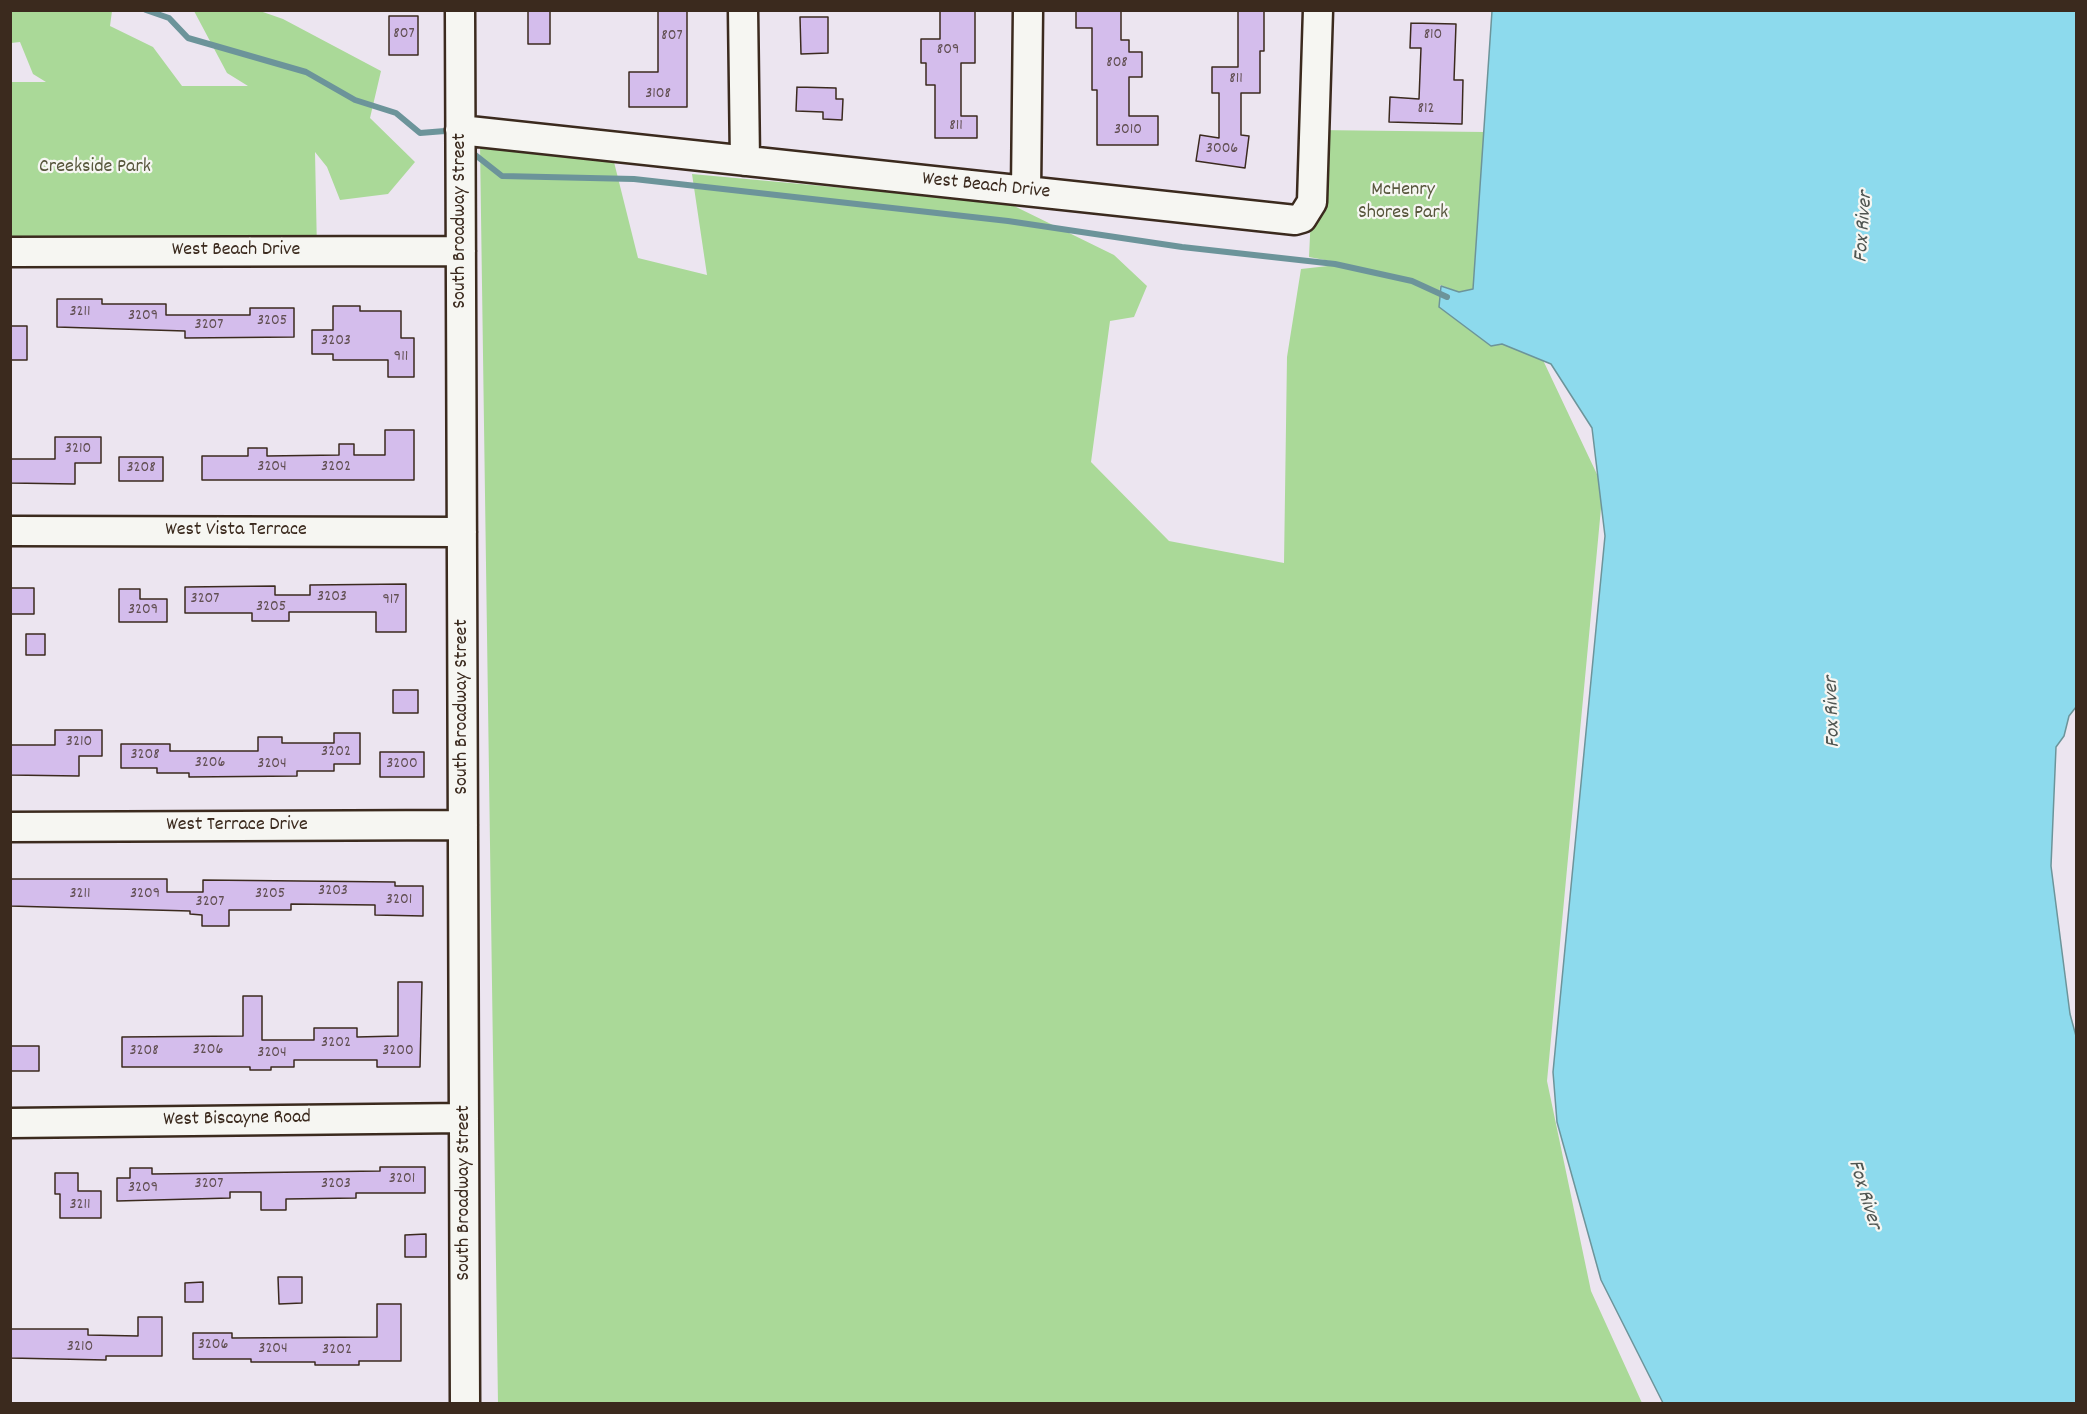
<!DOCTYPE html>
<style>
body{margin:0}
#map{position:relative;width:2087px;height:1414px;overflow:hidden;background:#ece5f0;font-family:Dekko,sans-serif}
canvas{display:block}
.frame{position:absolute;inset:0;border:12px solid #3b2a1e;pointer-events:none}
</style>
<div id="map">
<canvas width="2087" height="1414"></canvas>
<div class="frame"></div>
</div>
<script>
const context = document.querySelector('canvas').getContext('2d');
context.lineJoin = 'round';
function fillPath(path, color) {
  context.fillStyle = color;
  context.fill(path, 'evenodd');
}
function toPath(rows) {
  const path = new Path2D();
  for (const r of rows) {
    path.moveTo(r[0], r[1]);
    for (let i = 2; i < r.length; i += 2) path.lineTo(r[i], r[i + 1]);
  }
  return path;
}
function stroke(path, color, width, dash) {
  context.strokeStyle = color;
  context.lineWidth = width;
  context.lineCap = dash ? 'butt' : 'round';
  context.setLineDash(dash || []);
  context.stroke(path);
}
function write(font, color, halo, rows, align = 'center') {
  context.font = font + ' Dekko,sans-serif';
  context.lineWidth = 4.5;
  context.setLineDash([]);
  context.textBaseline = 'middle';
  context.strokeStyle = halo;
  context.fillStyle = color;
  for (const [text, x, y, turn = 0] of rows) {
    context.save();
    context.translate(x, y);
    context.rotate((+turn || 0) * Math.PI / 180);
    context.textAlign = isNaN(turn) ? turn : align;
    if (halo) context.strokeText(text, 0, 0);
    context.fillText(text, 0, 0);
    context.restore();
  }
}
const green = toPath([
 [11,11,112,11,110,26,153,47,182,86,248,86,227,73,194,11,260,11,283,19,381,71,370,118,415,162,388,194,340,200,327,167,315,152,317,251,11,252,11,82,46,82,33,74,20,42,11,43],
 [1315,130,1485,132,1473,289,1459,292,1440,285,1439,306,1502,344,1542,358,1603,487,1547,1081,1591,1291,1642,1403,498,1403,480,145,614,162,638,258,707,275,692,174,1008,203,1114,255,1147,286,1134,317,1110,321,1091,462,1169,541,1284,563,1287,357,1301,269,1346,264,1309,257]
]);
const water = toPath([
 [1492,11,2076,11,2076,707,2069,716,2064,736,2056,747,2051,866,2070,1014,2076,1036,2076,1403,1663,1403,1601,1280,1557,1122,1553,1072,1605,536,1592,428,1551,364,1502,344,1491,346,1439,307,1441,286,1459,292,1473,289,1492,11]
]);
const stream = toPath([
 [146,10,169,18,188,38,306,72,355,100,396,113,420,133,445,131,451,136],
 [469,150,502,176,634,179,1008,221,1182,247,1335,264,1412,281,1447,297]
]);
const building = toPath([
 [528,10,550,10,550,44,528,44,528,10],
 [658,10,687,10,687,107,629,107,629,72,658,72,658,10],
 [940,10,975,10,975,63,961,63,961,116,977,116,977,138,935,138,935,85,926,85,926,63,921,63,921,39,940,39,940,10],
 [1076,10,1121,10,1121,40,1129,40,1129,52,1142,52,1142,77,1129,77,1129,116,1158,116,1158,145,1097,145,1097,90,1092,90,1092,28,1076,28,1076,10],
 [1238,10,1264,10,1264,51,1260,51,1260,93,1241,93,1241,135,1249,136,1245,168,1196,161,1200,135,1219,138,1219,93,1212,93,1212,67,1238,67,1238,10],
 [389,16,418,16,418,55,389,55,389,16],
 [800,17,828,17,828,53,801,54,800,17],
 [1411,23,1456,24,1454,80,1463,80,1462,124,1389,122,1390,97,1419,99,1421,48,1410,48,1411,23],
 [797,87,836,88,836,99,843,99,842,120,823,119,823,112,796,111,797,87],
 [57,299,102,299,102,304,166,304,166,315,250,315,250,308,294,308,294,337,185,338,185,331,57,327,57,299],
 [333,306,360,306,360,311,401,311,401,338,414,338,414,377,388,377,388,360,333,360,333,354,312,354,312,330,333,330,333,306],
 [10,326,27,326,27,360,10,360,10,326],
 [385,430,414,430,414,480,202,480,202,456,248,456,248,448,267,448,267,456,339,455,339,444,354,444,354,455,385,455,385,430],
 [55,437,101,437,101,463,75,463,75,484,10,483,10,459,55,459,55,437],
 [119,457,163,457,163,481,119,481,119,457],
 [406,584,406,632,376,632,376,612,289,612,289,621,252,621,252,613,185,613,185,587,275,586,275,595,310,595,310,585,406,584],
 [10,588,34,588,34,614,10,614,10,588],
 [119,589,140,589,140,599,167,599,167,622,119,622,119,589],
 [26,634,45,634,45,655,26,655,26,634],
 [393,690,418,690,418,713,393,713,393,690],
 [55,730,102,730,102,756,79,756,79,776,10,775,10,745,55,745,55,730],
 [334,733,360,733,360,764,334,764,334,771,297,771,297,776,189,777,189,773,157,773,157,768,121,768,121,744,170,744,170,751,258,751,258,737,282,737,282,743,334,743,334,733],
 [380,752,424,752,424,777,380,777,380,752],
 [10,879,167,879,167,892,203,892,203,880,395,882,395,886,423,886,423,916,375,915,375,905,291,904,291,910,229,910,229,926,202,926,202,915,190,914,190,911,10,906,10,879],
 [398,982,422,982,420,1067,377,1067,377,1060,294,1060,294,1067,271,1067,271,1070,250,1070,250,1067,122,1067,122,1037,243,1036,243,996,262,996,262,1040,314,1040,314,1028,357,1028,357,1037,398,1036,398,982],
 [10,1046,39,1046,39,1071,10,1071,10,1046],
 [380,1167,425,1167,425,1193,356,1193,356,1198,286,1199,286,1210,261,1210,261,1192,230,1192,230,1198,117,1201,117,1178,130,1178,130,1168,152,1168,152,1174,380,1171,380,1167],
 [55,1173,78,1173,78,1191,101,1191,101,1218,60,1218,60,1194,55,1194,55,1173],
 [426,1234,426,1257,405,1257,405,1235,426,1234],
 [278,1277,302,1277,302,1303,279,1304,278,1277],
 [203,1282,203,1302,185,1302,185,1283,203,1282],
 [377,1304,401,1304,401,1361,359,1361,359,1365,315,1365,315,1362,251,1362,251,1359,193,1359,193,1333,232,1333,232,1338,377,1337,377,1304],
 [138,1317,162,1317,162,1356,106,1356,106,1360,10,1358,10,1329,88,1329,88,1335,138,1336,138,1317]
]);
const minor = toPath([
 [460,10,465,1404],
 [743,10,745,161],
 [460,130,1295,220,1302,218,1312,202,1318,10],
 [1026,191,1028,10],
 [10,252,461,251],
 [10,531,462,532],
 [10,827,463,825],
 [10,1123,464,1118]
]);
const numberNames = [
 ["807",404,35],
 ["810",1433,36],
 ["807",672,37],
 ["809",948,51],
 ["808",1117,64],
 ["811",1236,80],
 ["3108",658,95],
 ["812",1426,110],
 ["811",956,127],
 ["3010",1128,131],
 ["3006",1222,150],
 ["3211",80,313],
 ["3209",143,317],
 ["3205",272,322],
 ["3207",209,326],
 ["3203",336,342],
 ["911",401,358],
 ["3210",78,450],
 ["3204",272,468],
 ["3202",336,468],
 ["3208",141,469],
 ["3203",332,598],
 ["3207",205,600],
 ["917",391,601],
 ["3205",271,608],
 ["3209",143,611],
 ["3210",79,743],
 ["3202",336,753],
 ["3208",145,756],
 ["3206",210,764],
 ["3204",272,765],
 ["3200",402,765],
 ["3203",333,892],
 ["3211",80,895],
 ["3209",145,895],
 ["3205",270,895],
 ["3201",399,901],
 ["3207",210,903],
 ["3202",336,1044],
 ["3206",208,1051],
 ["3208",144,1052],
 ["3200",398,1052],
 ["3204",272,1054],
 ["3201",402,1180],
 ["3207",209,1185],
 ["3203",336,1185],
 ["3209",143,1189],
 ["3211",80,1206],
 ["3206",213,1346],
 ["3210",80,1348],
 ["3204",273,1350],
 ["3202",337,1351]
];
const parkNames = [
 ["Creekside Park",95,168],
 ["McHenry",1403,191],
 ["Shores Park",1403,214]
];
const streetNames = [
 ["West Beach Drive",986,187,6],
 ["South Broadway Street",461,221,-90],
 ["West Beach Drive",236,251],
 ["West Vista Terrace",236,531],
 ["South Broadway Street",463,707,-90],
 ["West Terrace Drive",237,826],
 ["West Biscayne Road",237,1120,-1],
 ["South Broadway Street",465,1193,-90]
];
const waterNames = [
 ["Fox River",1865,227,-86],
 ["Fox River",1834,712,-92],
 ["Fox River",1863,1195,73]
];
fillPath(green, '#aad998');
fillPath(water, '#8ddaed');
stroke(water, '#6c949a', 1.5);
stroke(stream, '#6c949a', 6);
fillPath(building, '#d4bdec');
stroke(building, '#3b2a1e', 1.5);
stroke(minor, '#3b2a1e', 33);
stroke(minor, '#f6f6f2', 28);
write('16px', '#614f52', null, numberNames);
write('20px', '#57563c', '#f6f6f2', parkNames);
write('20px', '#3b2a1e', '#f6f6f2', streetNames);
write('italic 21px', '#505652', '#f6f6f2', waterNames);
</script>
